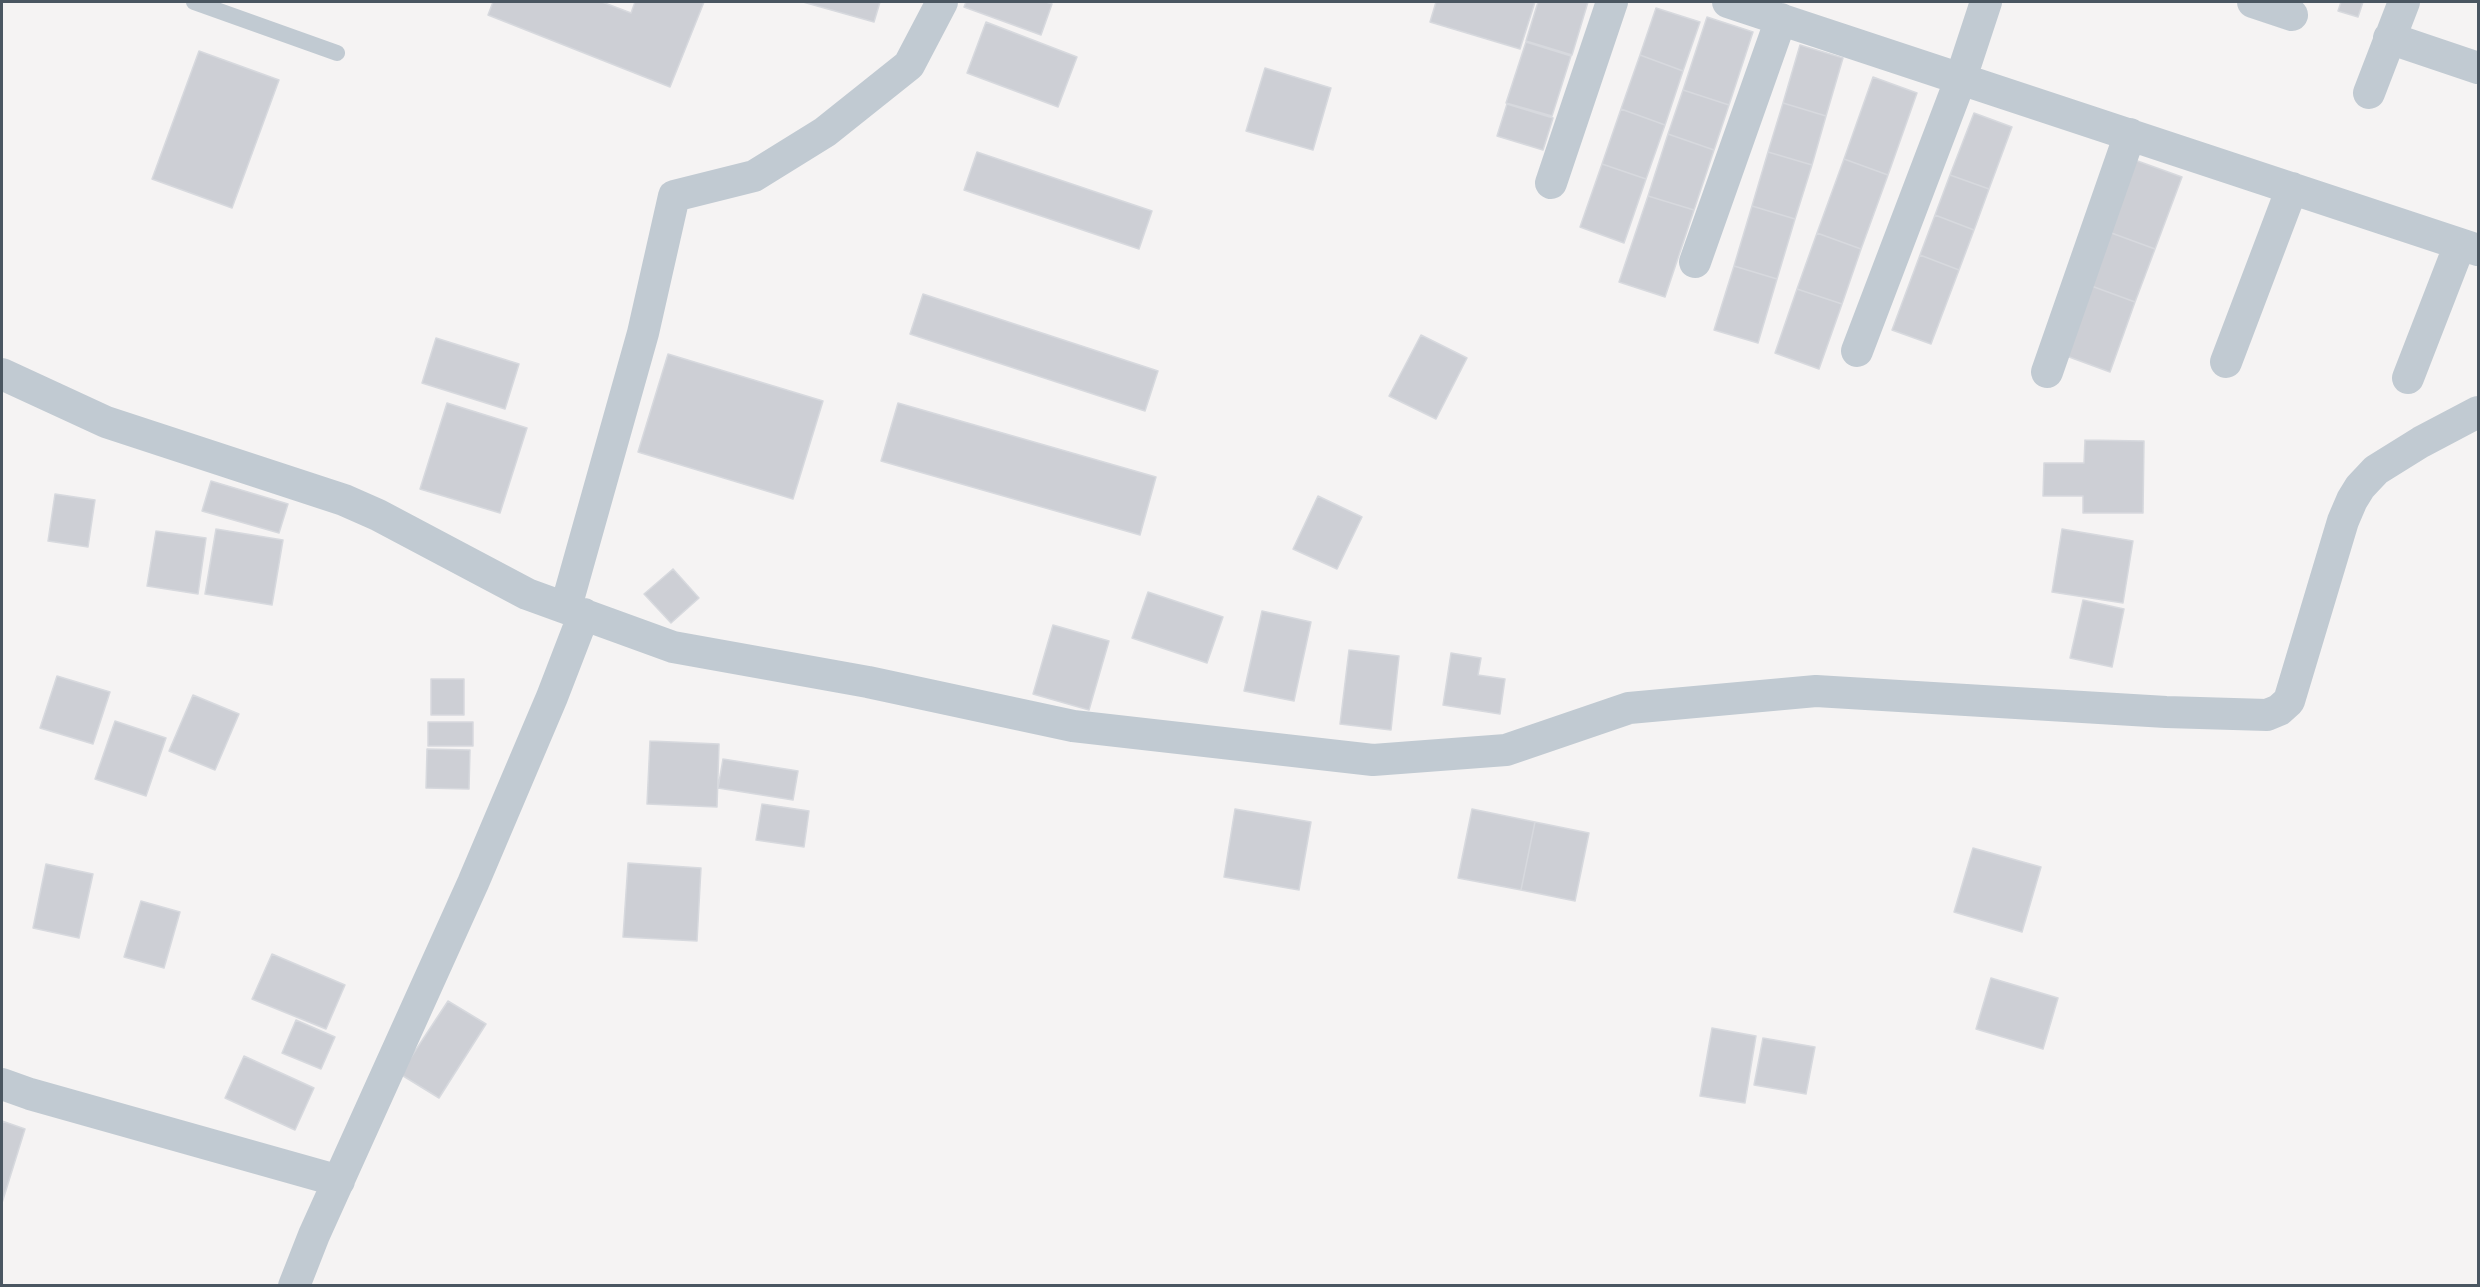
<!DOCTYPE html>
<style>
body{margin:0}
#map{position:relative;width:2480px;height:1287px;overflow:hidden;background:#f5f3f3;font-family:"Nunito Sans",sans-serif}
canvas{display:block}
.frame{position:absolute;inset:0;border:3px solid #4a5661;pointer-events:none}
</style>
<div id="map">
<canvas width="2480" height="1287"></canvas>
<div class="frame"></div>
</div>
<script>
const context = document.querySelector('canvas').getContext('2d');
context.lineJoin = 'round';
function fillPath(path, color) {
  context.fillStyle = color;
  context.fill(path, 'evenodd');
}
function toPath(rows) {
  const path = new Path2D();
  for (const r of rows) {
    path.moveTo(r[0], r[1]);
    for (let i = 2; i < r.length; i += 2) path.lineTo(r[i], r[i + 1]);
  }
  return path;
}
function stroke(path, color, width, dash) {
  context.strokeStyle = color;
  context.lineWidth = width;
  context.lineCap = dash ? 'butt' : 'round';
  context.setLineDash(dash || []);
  context.stroke(path);
}
const building = toPath([
 [493,2,602,2,631,13,635,2,704,2,670,87,488,15,493,2],
 [803,2,880,2,874,22,803,2],
 [966,2,1046,2,1052,4,1041,35,964,7,966,2],
 [1436,2,1535,2,1520,49,1430,22,1436,2],
 [1538,2,1588,2,1572,55,1526,41,1538,2],
 [2341,2,2363,2,2358,17,2338,11,2341,2],
 [1656,8,1700,22,1683,71,1640,55,1656,8],
 [1707,17,1753,32,1729,105,1683,90,1707,17],
 [986,22,1077,57,1058,107,967,73,986,22],
 [1526,42,1571,56,1552,116,1506,103,1526,42],
 [1800,45,1843,58,1826,116,1783,103,1800,45],
 [199,51,279,80,232,208,152,179,199,51],
 [1640,55,1683,71,1665,125,1621,109,1640,55],
 [1265,68,1331,88,1313,150,1246,131,1265,68],
 [1873,77,1917,93,1888,175,1844,159,1873,77],
 [1683,90,1729,105,1714,150,1668,134,1683,90],
 [1783,103,1826,116,1812,165,1768,152,1783,103],
 [1507,104,1553,118,1543,150,1497,136,1507,104],
 [1621,109,1665,125,1646,179,1602,164,1621,109],
 [1974,113,2012,127,1989,189,1950,175,1974,113],
 [1668,134,1714,150,1694,210,1648,196,1668,134],
 [977,152,1152,211,1139,249,964,190,977,152],
 [1768,152,1812,165,1795,219,1752,206,1768,152],
 [1844,159,1888,175,1861,249,1817,233,1844,159],
 [2132,159,2182,177,2155,249,2106,231,2132,159],
 [1602,164,1646,179,1624,243,1580,227,1602,164],
 [1950,175,1989,189,1974,230,1935,215,1950,175],
 [1648,196,1694,210,1665,297,1619,282,1648,196],
 [1752,206,1795,219,1777,279,1734,266,1752,206],
 [1935,215,1974,230,1959,270,1920,255,1935,215],
 [2106,231,2155,249,2135,302,2086,284,2106,231],
 [1817,233,1861,249,1842,304,1797,289,1817,233],
 [1920,255,1959,270,1931,344,1892,330,1920,255],
 [1734,266,1777,279,1758,343,1714,330,1734,266],
 [2086,284,2135,302,2110,372,2061,354,2086,284],
 [1797,289,1842,304,1819,369,1775,353,1797,289],
 [923,294,1158,371,1145,411,910,334,923,294],
 [1421,335,1467,358,1436,419,1389,396,1421,335],
 [436,338,519,364,505,409,422,383,436,338],
 [668,354,823,401,793,499,638,452,668,354],
 [447,403,527,428,500,513,420,489,447,403],
 [898,403,1156,477,1140,535,881,461,898,403],
 [2085,440,2144,441,2143,513,2083,513,2083,496,2043,496,2044,463,2084,463,2085,440],
 [211,481,288,504,279,533,202,511,211,481],
 [55,494,95,500,88,547,48,541,55,494],
 [1318,496,1362,517,1337,569,1293,549,1318,496],
 [216,529,283,540,272,605,205,594,216,529],
 [2062,529,2133,541,2123,603,2052,592,2062,529],
 [156,531,206,538,198,594,147,586,156,531],
 [673,569,699,598,671,623,644,594,673,569],
 [1148,592,1223,617,1207,663,1132,638,1148,592],
 [2083,600,2124,609,2112,667,2070,658,2083,600],
 [1262,611,1311,622,1294,701,1244,691,1262,611],
 [1053,625,1109,641,1089,710,1033,694,1053,625],
 [1349,650,1399,656,1391,730,1340,724,1349,650],
 [1451,653,1481,658,1478,675,1505,679,1500,714,1443,705,1451,653],
 [57,676,110,692,93,744,40,728,57,676],
 [431,679,464,679,464,715,431,715,431,679],
 [193,695,239,714,215,770,169,751,193,695],
 [115,721,166,738,146,796,95,779,115,721],
 [428,722,473,722,473,746,428,746,428,722],
 [650,741,719,744,717,807,647,804,650,741],
 [427,749,470,750,469,789,426,788,427,749],
 [723,759,798,771,793,800,718,788,723,759],
 [762,804,809,811,804,847,756,840,762,804],
 [1235,809,1311,822,1299,890,1224,877,1235,809],
 [1472,809,1535,822,1521,890,1458,878,1472,809],
 [1535,822,1589,833,1575,901,1521,890,1535,822],
 [1973,848,2041,867,2022,932,1954,912,1973,848],
 [628,863,701,868,697,941,623,937,628,863],
 [46,864,93,874,79,938,33,928,46,864],
 [141,901,180,912,164,968,124,957,141,901],
 [272,954,345,985,326,1029,252,999,272,954],
 [1991,978,2058,998,2043,1049,1976,1029,1991,978],
 [448,1001,486,1024,439,1098,400,1074,448,1001],
 [296,1020,335,1037,321,1069,282,1053,296,1020],
 [1712,1028,1756,1036,1745,1103,1700,1096,1712,1028],
 [1763,1038,1815,1047,1806,1094,1754,1085,1763,1038],
 [244,1056,314,1088,295,1130,225,1098,244,1056],
 [2,1121,25,1129,2,1203,2,1121]
]);
const lane = toPath([
 [194,2,337,53]
]);
const street = toPath([
 [1728,2,2478,250],
 [2253,2,2292,15],
 [2389,38,2478,68],
 [2369,93,2404,2],
 [1551,183,1612,2],
 [1695,262,1781,19],
 [1857,351,1961,78,1986,2],
 [2226,362,2292,188],
 [2047,372,2130,134],
 [2,374,106,422,344,500,378,515,527,594,673,647,868,682,1073,726,1373,760,1506,750,1629,708,1816,691,2166,712,2267,715,2279,710,2289,701,2343,521,2352,500,2360,487,2376,470,2421,442,2478,412],
 [2408,378,2460,244],
 [566,607,643,333,674,196,754,176,825,132,909,65,942,2],
 [2,1084,30,1094,339,1181],
 [294,1286,314,1235,473,883,552,697,584,614]
]);
fillPath(building, '#cdcfd5');
stroke(building, '#d7d9de', 1.5);
stroke(lane, '#c1cad2', 16);
stroke(street, '#c1cad2', 32);
</script>
